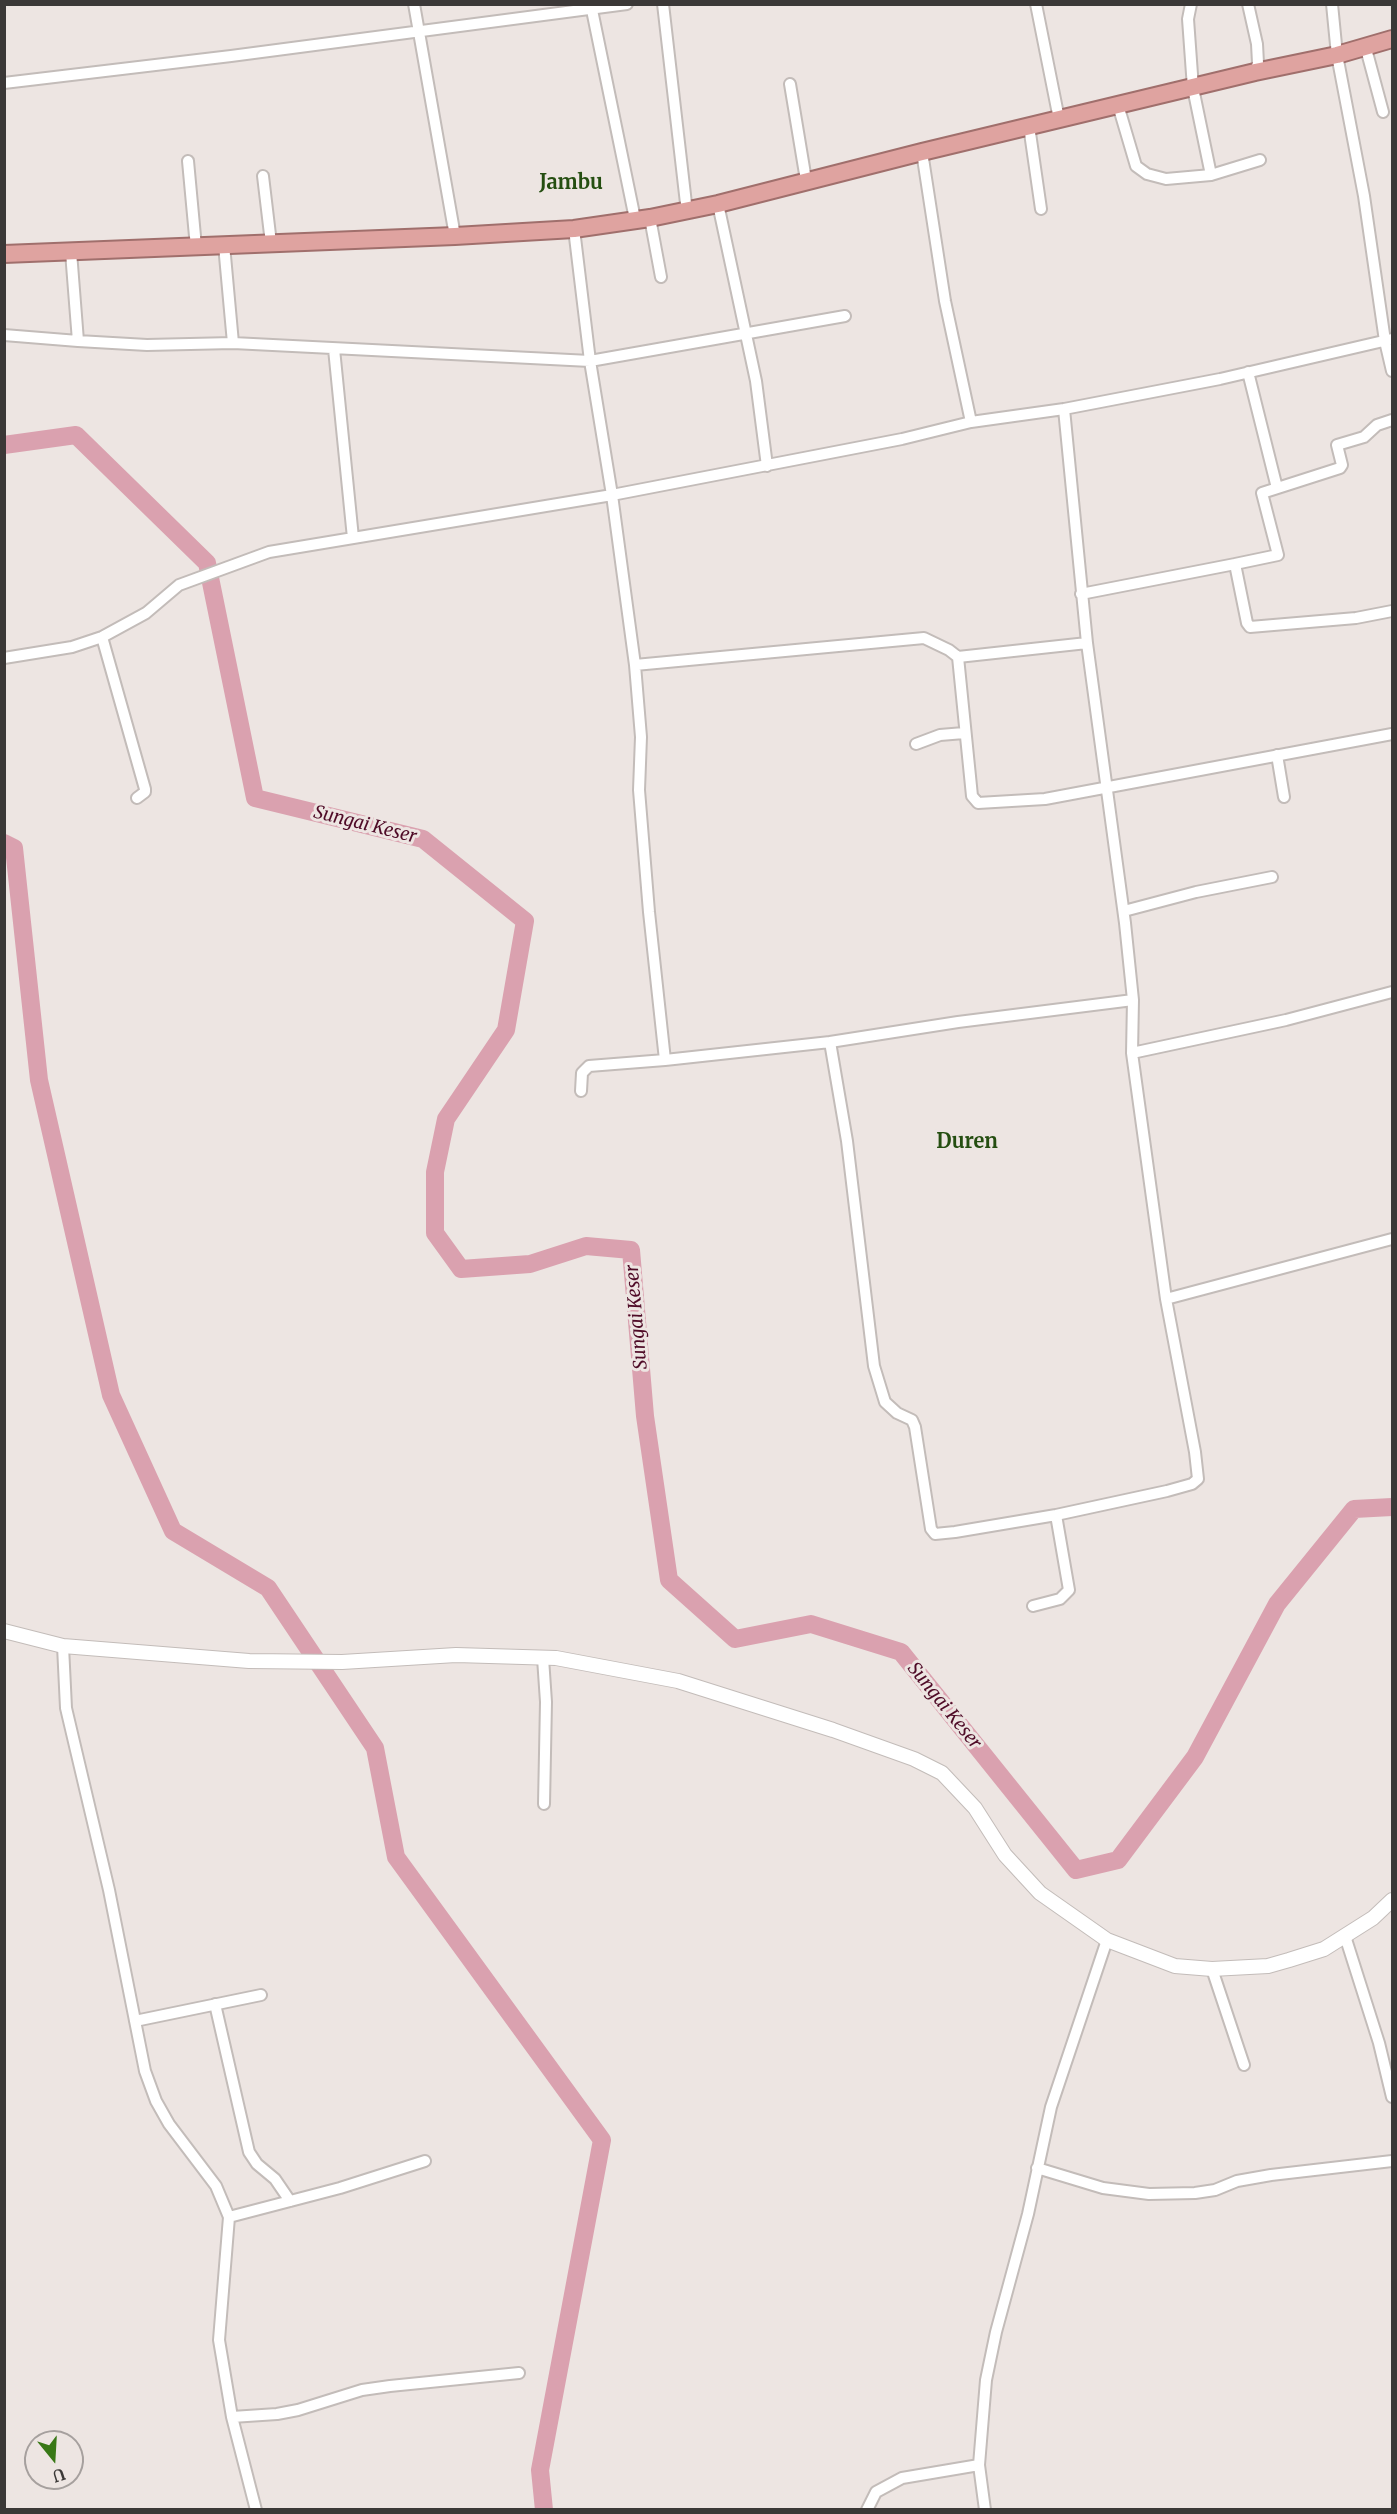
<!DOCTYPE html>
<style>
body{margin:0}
#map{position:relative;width:1397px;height:2514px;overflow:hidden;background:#ede5e2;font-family:Merriweather,serif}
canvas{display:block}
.frame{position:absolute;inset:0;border:6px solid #3b3837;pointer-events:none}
.north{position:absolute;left:24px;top:2430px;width:60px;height:60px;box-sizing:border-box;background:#ede5e2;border:2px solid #a6a09e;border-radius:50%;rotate:162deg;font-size:16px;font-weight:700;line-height:24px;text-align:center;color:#3b3837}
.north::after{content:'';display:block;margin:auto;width:21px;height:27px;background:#387816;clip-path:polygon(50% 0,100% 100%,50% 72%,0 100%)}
</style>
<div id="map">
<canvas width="1397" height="2514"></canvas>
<div class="frame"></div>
<div class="north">U</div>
</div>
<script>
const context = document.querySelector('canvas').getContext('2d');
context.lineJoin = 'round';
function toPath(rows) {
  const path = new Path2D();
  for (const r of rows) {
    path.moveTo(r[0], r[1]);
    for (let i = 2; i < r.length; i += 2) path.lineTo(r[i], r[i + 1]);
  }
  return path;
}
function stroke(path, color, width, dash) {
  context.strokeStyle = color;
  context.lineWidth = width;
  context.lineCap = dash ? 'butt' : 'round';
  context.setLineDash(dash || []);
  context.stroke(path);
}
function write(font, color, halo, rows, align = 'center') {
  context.font = font + ' Merriweather,serif';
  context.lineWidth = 6;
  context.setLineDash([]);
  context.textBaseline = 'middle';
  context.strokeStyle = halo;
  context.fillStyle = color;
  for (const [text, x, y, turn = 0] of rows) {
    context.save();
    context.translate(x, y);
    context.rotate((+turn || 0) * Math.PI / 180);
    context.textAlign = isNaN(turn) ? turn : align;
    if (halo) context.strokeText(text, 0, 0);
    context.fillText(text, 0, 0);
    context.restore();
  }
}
const river = toPath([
 [4,445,76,435,207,563,255,798,423,839,525,921,506,1030,446,1119,435,1172,435,1233,461,1269,530,1264,586,1246,631,1250,645,1416,669,1580,735,1639,811,1624,901,1652,1076,1870,1118,1860,1195,1757,1277,1604,1354,1509,1392,1507],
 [4,843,14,848,39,1080,111,1395,173,1531,268,1588,375,1748,396,1857,602,2140,540,2470,544,2510]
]);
const minor = toPath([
 [414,4,455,236],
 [663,4,687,212],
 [1036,4,1059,119],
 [1191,4,1188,19,1193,88,1211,175],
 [1248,4,1257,44,1258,63,1255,72],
 [1332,4,1337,55,1364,196,1385,341,1392,371],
 [592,10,635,219],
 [1365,45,1383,112],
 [4,83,231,56,627,4],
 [790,84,806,180],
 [1118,105,1136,166,1147,174,1166,179,1211,175,1260,160],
 [1029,126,1041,209],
 [922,152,945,301,971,422],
 [188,161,196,247],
 [263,176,271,243],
 [718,204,756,381,767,466],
 [650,218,661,277],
 [574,229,590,361,612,495,902,439,971,422,1064,409,1220,379,1392,339],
 [224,245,233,343],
 [71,252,78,341,147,345,233,343,590,361,845,316],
 [4,335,78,341],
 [334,349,353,538],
 [1248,372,1277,488],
 [1235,564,1278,555,1262,493,1340,468,1342,465,1337,445,1364,437,1377,425,1392,420],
 [1081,594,1235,564,1247,623,1250,627,1356,618,1392,611],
 [102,637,145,789,145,792,137,798],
 [958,657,972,796,978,803,1045,799,1392,734],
 [4,658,72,647,102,637,146,613,179,585,269,552,612,495,635,665,641,737,639,790,649,912,665,1060,830,1042,958,1022,1133,1000,1125,923,1087,643,1064,409],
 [635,665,924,638,949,650,958,657,1087,643],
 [916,744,940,735,964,733],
 [1277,755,1284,797],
 [1124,911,1196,892,1272,877],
 [830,1042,847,1141,874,1366,885,1402,897,1413,912,1420,915,1427,931,1529,935,1534,955,1532,1056,1515,1167,1491,1192,1484,1198,1479,1195,1452,1166,1299,1132,1053,1133,1000],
 [1132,1053,1286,1020,1392,992],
 [581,1091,582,1073,589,1066,665,1060],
 [1166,1299,1392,1239],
 [1033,1606,1060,1599,1069,1590,1056,1515],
 [63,1646,66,1708,109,1890,145,2071,156,2101,169,2124,216,2186,229,2217,219,2340,232,2417,256,2510],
 [543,1658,546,1702,544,1804],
 [1345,1936,1379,2043,1392,2097],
 [1212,1969,1244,2065],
 [215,2004,249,2152,257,2164,275,2179,290,2201],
 [135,2021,261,1995],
 [1037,2168,1103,2188,1149,2194,1195,2193,1215,2190,1237,2181,1271,2175,1392,2161],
 [229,2217,340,2188,425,2161],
 [232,2417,277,2414,298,2410,362,2390,390,2386,519,2373],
 [867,2510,876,2492,902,2478,979,2465],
 [985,2510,979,2465,986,2380,996,2332,1028,2214,1051,2107,1107,1940]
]);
const tertiary = toPath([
 [4,1631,63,1646,249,1661,342,1662,456,1655,556,1658,678,1681,833,1730,914,1759,942,1773,975,1808,1005,1855,1040,1893,1107,1940,1175,1966,1212,1969,1268,1966,1289,1960,1324,1949,1373,1918,1392,1900]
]);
const trunk = toPath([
 [4,254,455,236,574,229,650,218,718,204,922,152,1255,72,1337,55,1392,39]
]);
const waterNames = [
 ["Sungai Keser",365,825,14],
 ["Sungai Keser",637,1317,-95],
 ["Sungai Keser",944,1706,51]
];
const quarterNames = [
 ["Jambu",571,183],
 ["Duren",967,1142]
];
stroke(river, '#daa1af', 18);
stroke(minor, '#c3bcb9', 14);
stroke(tertiary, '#c3bcb9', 16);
stroke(trunk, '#a06f6c', 20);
stroke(minor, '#fff', 10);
stroke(tertiary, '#fff', 14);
stroke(trunk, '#dfa3a0', 16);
write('italic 18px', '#4f0b27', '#ede5e2', waterNames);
write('bold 20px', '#254e11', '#ede5e2', quarterNames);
</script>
